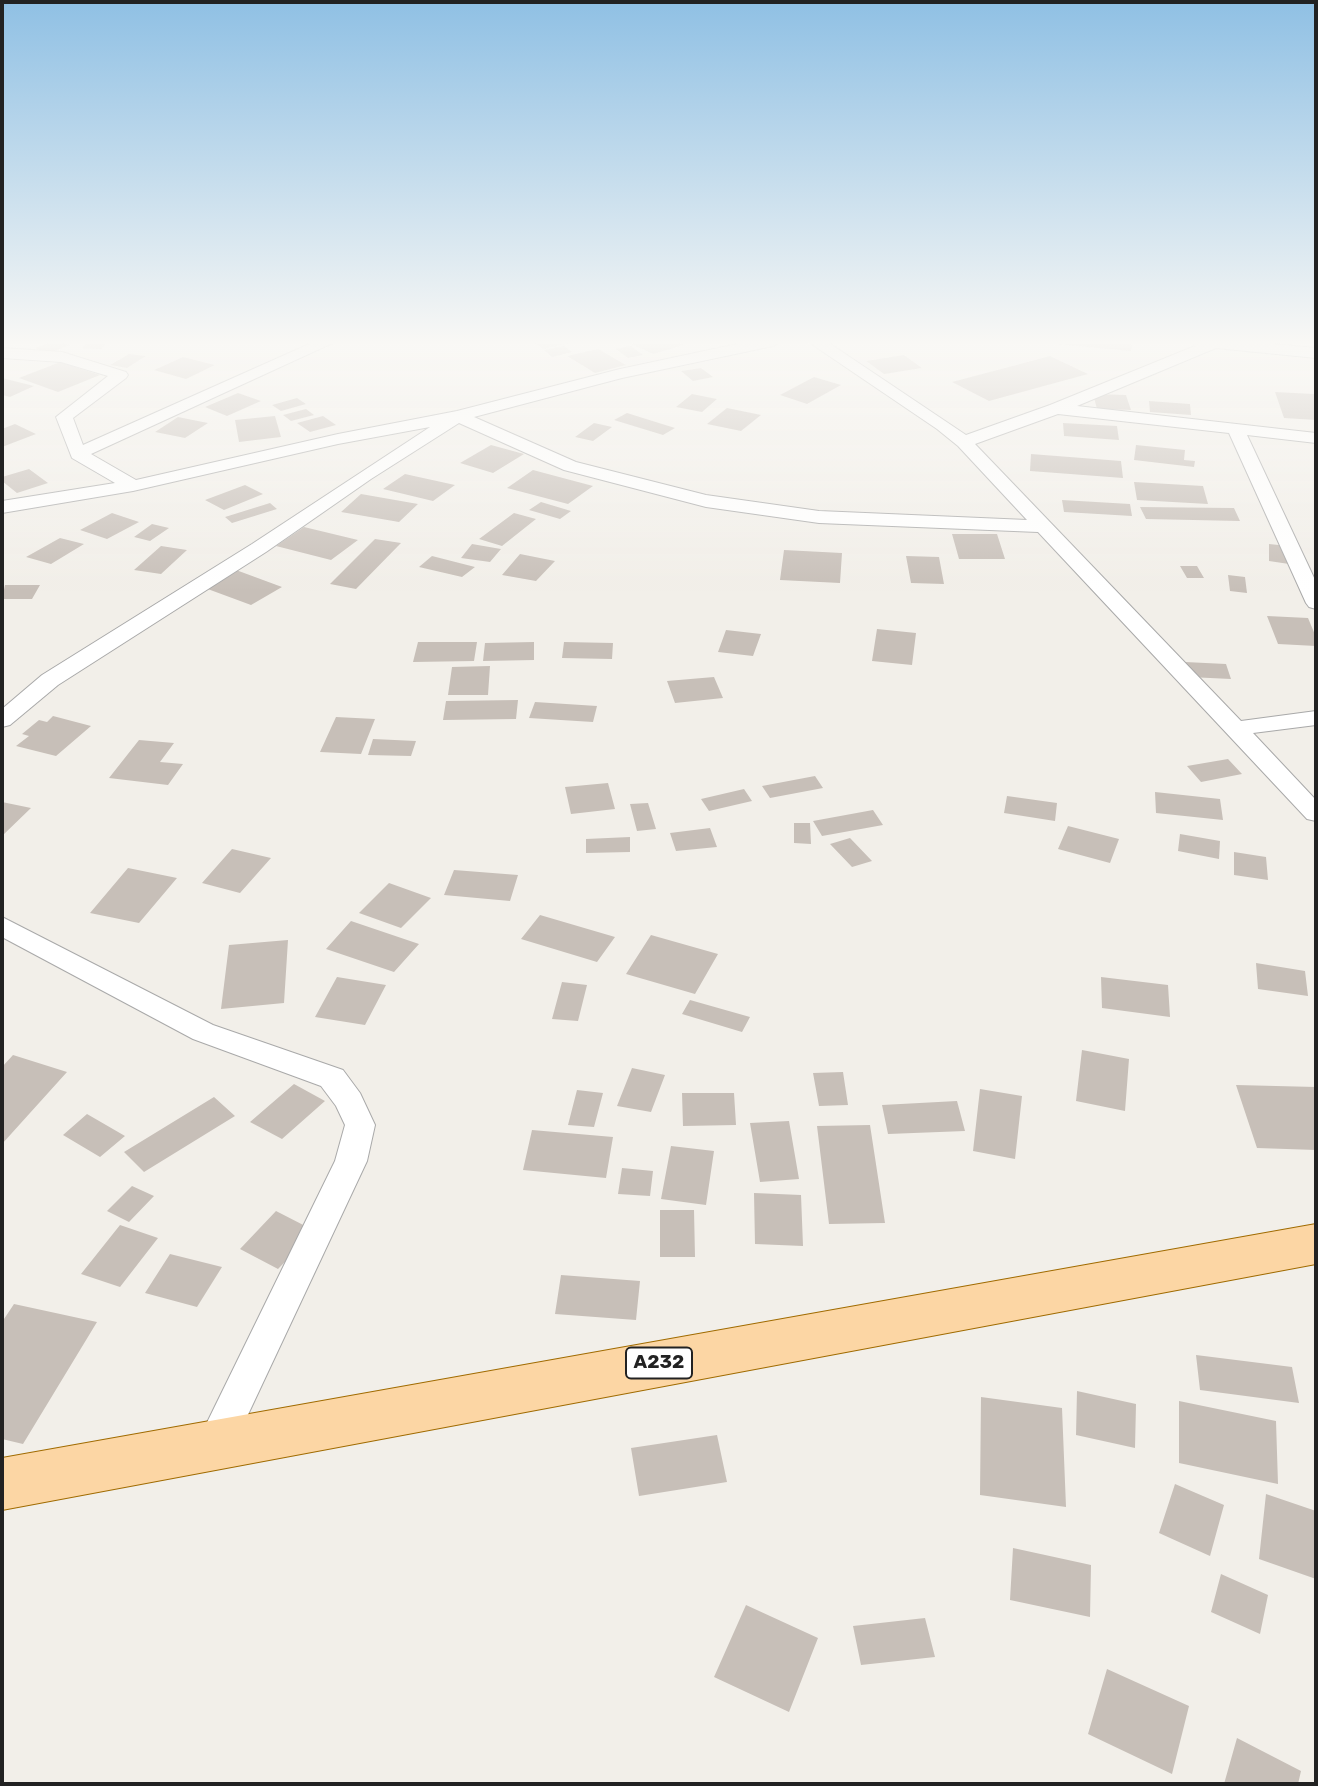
<!DOCTYPE html>
<style>
body{margin:0}
#map{position:relative;width:1318px;height:1786px;overflow:hidden;background:#f2efe9;font-family:Rubik,sans-serif}
canvas{display:block}
.frame{position:absolute;inset:0;border:4px solid #222;pointer-events:none}
</style>
<div id="map">
<canvas width="1318" height="1786"></canvas>
<div class="frame"></div>
</div>
<script>
const context = document.querySelector('canvas').getContext('2d');
context.lineJoin = 'round';
function fillPath(path, color) {
  context.fillStyle = color;
  context.fill(path, 'evenodd');
}
function toPath(rows) {
  const path = new Path2D();
  for (const r of rows) {
    path.moveTo(r[0], r[1]);
    for (let i = 2; i < r.length; i += 2) path.lineTo(r[i], r[i + 1]);
  }
  return path;
}
function stroke(path, color, width, dash) {
  context.strokeStyle = color;
  context.lineWidth = width;
  context.lineCap = dash ? 'butt' : 'round';
  context.setLineDash(dash || []);
  context.stroke(path);
}
function write(font, color, halo, rows, align = 'center') {
  context.font = font + ' Rubik,sans-serif';
  context.lineWidth = 7;
  context.setLineDash([]);
  context.textBaseline = 'middle';
  context.strokeStyle = halo;
  context.fillStyle = color;
  for (const [text, x, y, turn = 0] of rows) {
    context.save();
    context.translate(x, y);
    context.rotate((+turn || 0) * Math.PI / 180);
    context.textAlign = isNaN(turn) ? turn : align;
    if (halo) context.strokeText(text, 0, 0);
    context.fillText(text, 0, 0);
    context.restore();
  }
}
const building = toPath([
 [54,341,70,345,49,353,35,348],
 [89,341,108,341,101,349,82,348],
 [532,341,573,341,573,342,544,349],
 [641,341,674,341,683,345,653,354,632,344],
 [1057,341,1132,341,1131,351,1057,344],
 [564,346,572,352,552,357,544,350],
 [631,346,643,355,628,358,616,349],
 [598,349,626,365,595,373,567,356],
 [129,354,146,356,127,368,110,365],
 [904,355,922,368,884,374,866,361],
 [1050,356,1088,374,989,401,952,382],
 [183,357,215,365,186,379,154,370],
 [60,362,100,375,58,392,19,378],
 [701,368,713,377,693,381,681,371],
 [814,377,841,385,807,404,780,395],
 [2,378,34,386,10,397,2,395],
 [1275,392,1314,394,1316,420,1284,418],
 [238,393,261,401,227,416,205,407],
 [692,394,717,399,702,412,676,407],
 [1093,394,1126,395,1131,410,1097,409],
 [297,398,306,404,281,411,272,405],
 [1149,401,1190,404,1191,415,1150,412],
 [727,408,761,415,741,431,707,424],
 [306,409,314,415,291,421,283,415],
 [627,413,675,428,663,435,614,420],
 [275,416,281,437,239,442,235,420],
 [323,416,336,425,310,432,297,423],
 [178,417,208,423,185,438,155,432],
 [594,423,612,427,593,441,575,437],
 [1063,423,1117,426,1119,440,1064,436],
 [15,424,36,434,2,447,2,429],
 [491,445,524,454,493,473,460,463],
 [1136,445,1185,450,1184,460,1195,461,1194,467,1134,460],
 [1031,454,1121,461,1123,478,1030,471],
 [29,469,48,483,17,493,2,481,2,477],
 [533,470,593,486,568,504,507,488],
 [405,474,455,485,433,501,383,489],
 [1134,482,1203,486,1208,504,1137,500],
 [245,485,263,494,224,510,205,500],
 [361,494,418,504,399,522,341,512],
 [1062,500,1130,504,1132,516,1064,512],
 [541,502,571,511,560,519,529,510],
 [270,503,277,509,232,523,225,517],
 [1140,507,1234,508,1240,521,1146,519],
 [112,513,139,522,107,539,80,530],
 [514,513,536,519,502,546,479,539],
 [152,524,169,528,150,541,134,537],
 [304,527,358,540,331,560,276,546],
 [952,534,997,534,1005,559,959,559],
 [60,538,84,544,51,564,26,557],
 [375,539,401,543,356,589,330,584],
 [472,544,501,549,490,562,461,558],
 [1269,544,1288,546,1289,564,1269,561],
 [161,546,187,550,161,574,134,570],
 [784,550,842,553,840,583,780,580],
 [520,554,555,561,536,581,502,575],
 [432,556,475,567,462,577,419,567],
 [906,556,939,557,944,584,911,583],
 [1180,566,1197,566,1204,578,1187,578],
 [236,570,282,587,251,605,205,588],
 [1228,575,1245,577,1247,593,1230,591],
 [5,585,40,585,32,599,2,599],
 [1267,616,1308,618,1316,637,1316,646,1278,644],
 [877,629,916,633,912,665,872,661],
 [726,630,761,634,753,656,718,652],
 [418,642,477,642,474,661,413,662],
 [534,642,534,660,483,661,485,643],
 [564,642,613,643,612,659,562,658],
 [1185,662,1226,664,1231,679,1189,677],
 [490,666,488,695,448,695,452,667],
 [714,677,723,698,675,703,667,681],
 [518,700,516,719,443,720,446,701],
 [535,702,597,706,593,722,529,718],
 [53,716,91,726,56,756,16,746,29,736,22,734,39,720,47,722],
 [336,717,375,719,361,754,320,752],
 [373,739,416,741,411,756,368,755],
 [139,740,174,743,160,762,183,764,168,785,109,778],
 [1228,759,1242,774,1201,782,1187,766],
 [815,776,823,788,770,798,762,786],
 [608,783,615,809,571,814,565,787],
 [744,789,752,801,709,811,701,799],
 [1155,792,1220,799,1223,820,1156,813],
 [1007,796,1057,803,1055,821,1004,813],
 [2,802,31,808,2,836],
 [648,803,656,829,637,831,630,804],
 [873,810,883,825,822,836,813,821],
 [794,823,810,823,811,844,794,843],
 [1068,826,1119,839,1110,863,1058,849],
 [710,828,717,847,676,851,670,833],
 [1180,834,1220,841,1219,859,1178,851],
 [630,837,630,852,586,853,586,839],
 [850,838,872,861,852,867,830,844],
 [232,849,271,858,240,893,202,883],
 [1234,852,1266,857,1268,880,1234,875],
 [128,868,177,878,139,923,90,913],
 [454,870,518,875,510,901,444,895],
 [389,883,431,898,401,928,359,913],
 [540,915,615,937,597,962,521,939],
 [351,921,419,944,394,972,326,949],
 [651,935,718,954,695,994,626,974],
 [288,940,284,1003,221,1009,229,945],
 [1256,963,1305,971,1308,996,1258,989],
 [337,977,386,985,365,1025,315,1017],
 [1101,977,1168,985,1170,1017,1102,1008],
 [562,982,587,985,578,1021,552,1019],
 [690,1000,750,1017,742,1032,682,1014],
 [1082,1050,1129,1059,1125,1111,1076,1101],
 [13,1055,67,1072,2,1144,2,1067],
 [632,1068,665,1075,651,1112,617,1106],
 [843,1072,848,1105,819,1106,813,1073],
 [294,1084,325,1101,282,1139,250,1122],
 [1236,1085,1316,1087,1316,1150,1257,1148],
 [980,1089,1022,1096,1015,1159,973,1151],
 [577,1090,603,1093,594,1127,568,1125],
 [682,1093,734,1093,736,1125,683,1126],
 [214,1097,235,1116,144,1172,124,1152],
 [957,1101,965,1131,888,1134,882,1105],
 [87,1114,125,1136,100,1157,63,1135],
 [789,1121,799,1179,760,1182,750,1123],
 [870,1125,885,1223,829,1224,817,1126],
 [532,1130,613,1137,606,1178,523,1170],
 [671,1146,714,1151,706,1205,661,1199],
 [622,1168,653,1171,650,1196,618,1194],
 [132,1186,154,1196,129,1222,107,1211],
 [754,1193,801,1195,803,1246,755,1244],
 [660,1210,694,1210,695,1257,660,1257],
 [276,1211,315,1231,278,1269,240,1249],
 [120,1225,158,1238,120,1287,81,1274],
 [170,1254,222,1267,197,1307,145,1293],
 [561,1275,640,1281,636,1320,555,1314],
 [14,1304,97,1322,23,1444,2,1439,2,1322],
 [1196,1355,1292,1367,1299,1403,1200,1390],
 [1077,1391,1136,1404,1135,1448,1076,1435],
 [981,1397,1062,1408,1066,1507,980,1495],
 [1179,1401,1276,1421,1278,1484,1179,1463],
 [717,1435,727,1482,639,1496,631,1448],
 [1175,1484,1224,1505,1210,1556,1159,1533],
 [1266,1494,1316,1511,1316,1579,1259,1559],
 [1013,1548,1091,1565,1090,1617,1010,1600],
 [1221,1574,1268,1595,1260,1634,1211,1612],
 [746,1605,818,1638,789,1712,714,1677],
 [925,1618,935,1657,861,1665,853,1626],
 [1107,1669,1189,1706,1172,1774,1088,1734],
 [1237,1738,1301,1771,1298,1784,1224,1784]
]);
const minor = toPath([
 [316,341,337,341,91,454,136,480,338,434,457,411,620,369,751,341,781,341,773,346,622,378,474,417,576,462,706,495,819,511,1027,520,958,446,937,429,807,341,826,341,966,435,1050,405,1195,346,1192,341,1239,341,1316,348,1316,358,1216,348,1077,406,1316,433,1316,443,1247,435,1316,582,1316,609,1309,607,1306,603,1229,433,1058,414,975,444,1241,721,1316,711,1316,725,1253,733,1316,800,1316,821,1307,819,1038,532,819,523,706,507,564,470,459,423,371,479,266,552,58,685,10,725,2,727,2,709,42,675,252,544,430,427,338,444,133,491,2,513,2,501,115,483,72,458,56,417,108,376,61,362,2,358,2,348,62,352,126,372,128,375,126,378,73,418,83,445,316,341],
 [2,917,213,1025,343,1070,360,1093,375,1125,367,1161,229,1455,216,1460,203,1455,197,1443,335,1161,345,1125,336,1106,321,1086,193,1039,2,937,2,917]
]);
const primary = toPath([
 [1316,1224,1316,1264,2,1510,2,1458,1316,1224]
]);
const shields = [
 [659,1363,66]
];
const shieldNames = [
 ["A232",659,1363]
];
fillPath(building, '#c7bfb8');
stroke(minor, '#a9a9a9', 2);
stroke(primary, '#a06b00', 2);
fillPath(minor, '#fff');
fillPath(primary, '#fcd6a4');
const sky = context.createLinearGradient(0, 0, 0, 591);
sky.addColorStop(0, '#8fc0e4');
sky.addColorStop(0.58, '#f9f8f5');
sky.addColorStop(1, '#f9f8f500');
context.fillStyle = sky;
context.fillRect(0, 0, 1318, 591);
for (const [x, y, w] of shields) {
  const box = new Path2D();
  box.roundRect(x - w / 2, y - 15.5, w, 31, 5);
  context.fillStyle = '#fff';
  context.fill(box);
  stroke(box, '#222', 2);
}
write('bold 19px', '#222', null, shieldNames);
</script>
